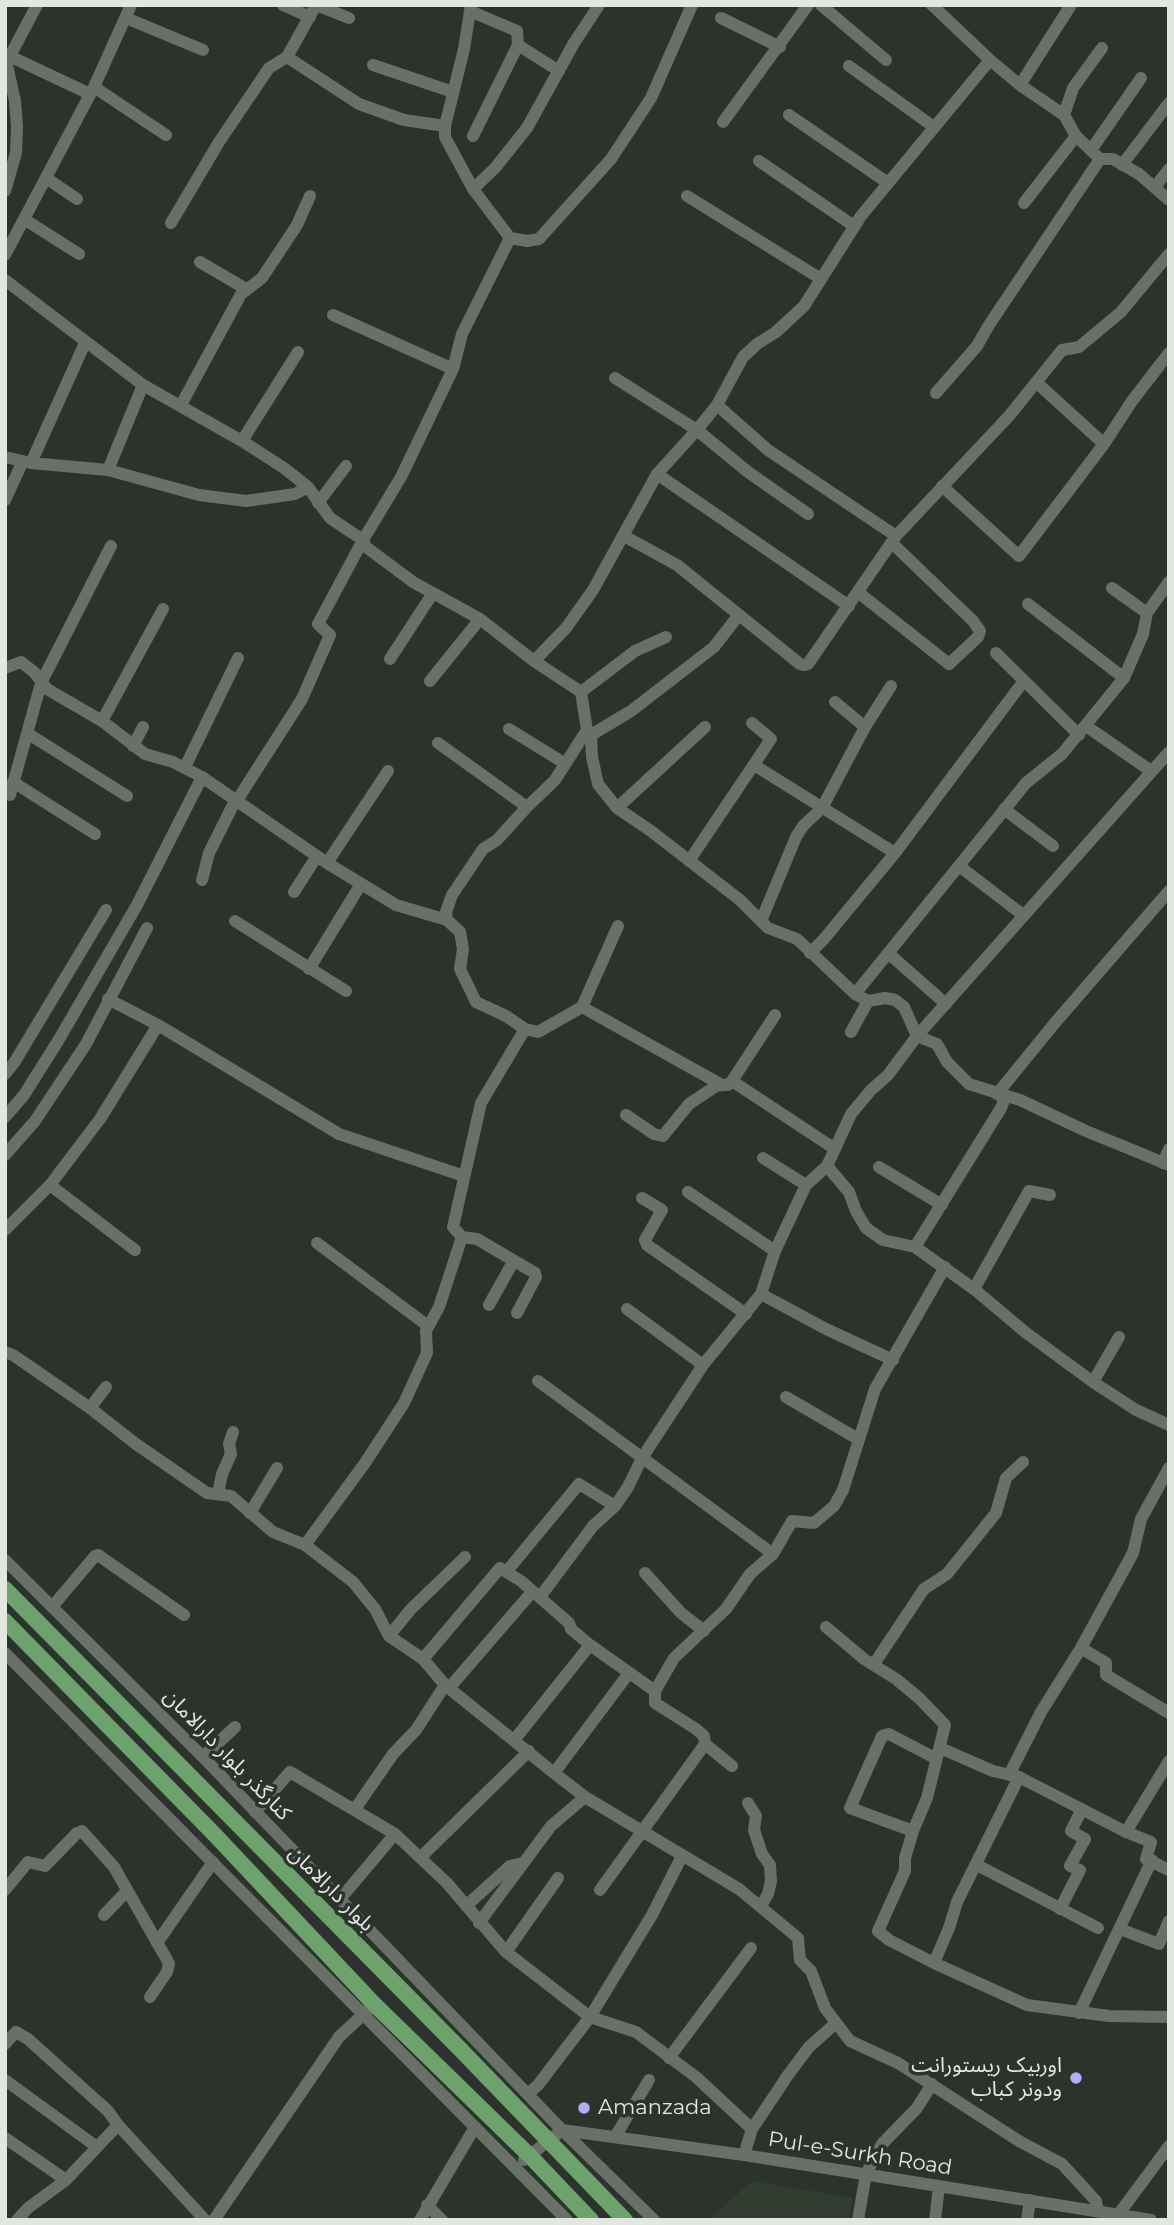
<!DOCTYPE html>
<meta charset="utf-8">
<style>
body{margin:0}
#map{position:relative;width:1174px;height:2225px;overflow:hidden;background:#2c332c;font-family:Montserrat,sans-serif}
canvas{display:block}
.frame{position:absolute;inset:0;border:7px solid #e2e7e2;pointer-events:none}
</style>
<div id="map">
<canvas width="1174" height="2225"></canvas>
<div class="frame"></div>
</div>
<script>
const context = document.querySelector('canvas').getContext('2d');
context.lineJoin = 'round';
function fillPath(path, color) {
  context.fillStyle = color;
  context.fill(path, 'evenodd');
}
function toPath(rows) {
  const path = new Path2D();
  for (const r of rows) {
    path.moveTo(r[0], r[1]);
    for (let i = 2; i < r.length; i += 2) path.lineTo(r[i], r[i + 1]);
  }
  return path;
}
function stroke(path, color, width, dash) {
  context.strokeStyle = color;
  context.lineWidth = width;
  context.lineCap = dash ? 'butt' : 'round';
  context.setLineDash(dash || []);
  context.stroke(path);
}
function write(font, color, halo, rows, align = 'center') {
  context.font = font + ' Montserrat,"Noto Sans Arabic",sans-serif';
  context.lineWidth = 7;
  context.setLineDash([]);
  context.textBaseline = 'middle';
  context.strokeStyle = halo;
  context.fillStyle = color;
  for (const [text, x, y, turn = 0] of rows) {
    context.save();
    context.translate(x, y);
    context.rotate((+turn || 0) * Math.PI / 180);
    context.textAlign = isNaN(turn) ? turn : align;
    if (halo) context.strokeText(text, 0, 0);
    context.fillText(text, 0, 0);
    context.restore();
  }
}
const built = toPath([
 [752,2181,853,2198,849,2220,708,2220]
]);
const minor = toPath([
 [283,5,310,17],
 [316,5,349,18],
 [471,5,464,49,445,126,445,137,473,189,510,238,527,241,539,239,611,159,651,98,692,5],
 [821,5,886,60],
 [932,5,990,60,1020,85,1064,115,1076,136,1100,159,1113,159,1139,174,1169,200],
 [470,11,517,31,518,45,473,136],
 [126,18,203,50],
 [721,18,780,47],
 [518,45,559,71],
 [5,54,90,94],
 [5,56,15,101,17,127,16,153,5,191],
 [10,56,37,5],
 [287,57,359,104,404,120,445,126],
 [373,65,453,92],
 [849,66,934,127],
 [1020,85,1071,5],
 [94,87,166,135],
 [789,115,888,183],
 [1064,115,1073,88,1102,48],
 [723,122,808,5],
 [1091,150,1141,78],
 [759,161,854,226],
 [1122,165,1169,103],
 [46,178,77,199],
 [1155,187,1169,169],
 [473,189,495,168,527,128,574,43,599,5],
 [687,196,821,279],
 [1024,203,1076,136],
 [24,219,79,254],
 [171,223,219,142,269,68,287,57,316,5],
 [5,255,94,87,131,5],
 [200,262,246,289],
 [5,280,143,385,242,441,284,468,308,487,330,518,363,540,366,547,413,582,480,619,534,661,581,692,587,730,591,735,592,757,598,784,617,808,651,831,740,900,768,928,797,939,855,994,868,1001,885,998,895,1000,904,1007,917,1036,937,1044,947,1062,969,1084,1020,1100,1086,1131,1169,1165],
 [333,315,453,369],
 [615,378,697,430,748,472,808,514],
 [1036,382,1104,444],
 [936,393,977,346,989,325,1100,159],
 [181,405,241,294,262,278,297,225,310,196],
 [717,405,768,450,896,536],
 [242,441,298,352],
 [5,457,31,463,108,470,199,495,246,501,295,494,308,487],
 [31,463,85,343],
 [108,470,143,385],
 [657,474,849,606],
 [942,486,1019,556,1104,444,1132,401,1169,353],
 [5,500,23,461],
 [318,503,346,466],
 [624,536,677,565,800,664,804,665,808,664,896,536,1009,416,1062,350,1079,347,1121,312,1169,254],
 [1112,588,1147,613],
 [859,593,949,664,978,637,980,631,973,621,892,543],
 [1028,604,1124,678],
 [996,653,1079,735],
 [390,659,433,593],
 [534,661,566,628,593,590,657,474,697,430,717,405,743,357,757,344,776,332,804,306,861,216,990,60],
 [5,668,21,662,34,672,47,689,102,721,145,754,173,762,202,777,327,863,396,905,447,920,460,932,463,949,460,969,476,1002,506,1016,525,1029,538,1032,582,1007,722,1085,728,1085,732,1081,775,1015],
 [430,681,480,619],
 [581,692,635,651,666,637],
 [835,702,865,727],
 [102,721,163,609],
 [1086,726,1151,771],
 [509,729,564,763],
 [27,733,127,796],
 [591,735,631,711,714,647,738,616],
 [438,743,527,807],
 [133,746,143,727],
 [754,765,895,853],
 [185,767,238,658],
 [13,782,95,834],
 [10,795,41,683,111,546],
 [236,802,302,699,330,635,318,624,363,540,401,477,453,369,462,334,510,238],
 [617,808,705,727],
 [1004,809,1053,846],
 [689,861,771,739,752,723],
 [327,863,388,771],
 [959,866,1023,915],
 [202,880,209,853,235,801],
 [294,892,317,856],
 [447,920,446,912,452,895,483,849,497,840,527,807,555,780,587,730],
 [235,921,346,991],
 [761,921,796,837,803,826,822,808,865,727,891,686],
 [810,953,824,939,895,853,1023,682],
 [888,953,946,1004],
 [309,969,361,884],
 [855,994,1026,783,1062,754,1124,678,1143,634,1147,613,1169,582],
 [108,999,158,1025,339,1134,464,1176],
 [582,1007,618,926],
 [851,1032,868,1001],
 [5,1074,14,1063,106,910],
 [732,1081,835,1149],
 [626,1115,654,1134,663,1136,689,1104,716,1086,722,1085],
 [5,1117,24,1095,58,1041,137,905,202,777],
 [5,1155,35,1121,86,1044,147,928],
 [763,1158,806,1185],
 [1163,1163,1169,1149],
 [827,1166,849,1192,856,1211,866,1228,883,1240,915,1247,974,1289,1025,1332,1093,1382,1136,1410,1169,1425],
 [879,1167,942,1205],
 [50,1185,135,1250],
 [688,1192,775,1251],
 [642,1198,662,1210,645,1240,647,1245,746,1314],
 [5,1230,50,1185,100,1119,158,1025],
 [462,1237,477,1239,535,1273,536,1277,517,1313],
 [317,1243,428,1326],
 [915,1247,1001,1108,1005,1098,997,1094,1054,1024,1169,891],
 [974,1289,1029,1191,1050,1195],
 [761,1294,826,1329,893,1360],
 [489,1305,513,1262],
 [627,1309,703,1365],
 [5,1352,13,1355,90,1408,136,1444,207,1493,231,1496,273,1532,305,1545,353,1582,375,1609,389,1636,423,1659,445,1685,554,1773,585,1797,739,1889,798,1938,800,1960,811,1971,825,2008,850,2041,898,2063,1019,2141,1062,2164,1096,2201,1098,2211],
 [538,1381,773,1554],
 [1093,1382,1119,1337],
 [786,1397,858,1439],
 [90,1408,106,1387],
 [218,1494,222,1474,231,1454,229,1444,233,1432],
 [250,1513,277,1468],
 [305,1545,365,1463,404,1403,427,1353,426,1331,439,1307,462,1237,453,1227,481,1103,525,1029],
 [5,1560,203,1757,562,2130,654,2220],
 [507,1571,579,1484,615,1506],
 [645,1573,681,1613,704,1631],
 [540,1597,593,1526,615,1506,628,1487,642,1458,703,1365,761,1294,775,1251,806,1185,827,1166,851,1114,871,1090,888,1075,917,1036,1169,752],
 [52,1607,95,1556,98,1555,184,1615],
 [826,1627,864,1659,896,1679,919,1698,945,1725,927,1798,913,1831,905,1858,905,1871,878,1931,889,1940,934,1963,1027,2005,1109,2016,1169,2017],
 [389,1636,411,1609,465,1557],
 [1081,1648,1106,1663,1106,1675,1169,1713],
 [5,1653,567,2220],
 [423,1659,500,1568,521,1581,569,1623,571,1629,590,1645,655,1691],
 [874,1664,924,1589,947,1574,996,1513,1006,1478,1023,1462],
 [450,1687,532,1592],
 [515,1739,590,1645],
 [940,1748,993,1771,1019,1777,1126,1832,1151,1842,1146,1859,1169,1870],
 [203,1757,235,1727],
 [732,1766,705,1744,704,1736,696,1729,655,1703,655,1691,674,1658,726,1609,750,1574,773,1554,792,1521,814,1523,834,1506,843,1490,875,1389,945,1267],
 [554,1773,629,1673],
 [1009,1775,1041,1712,1081,1648,1133,1553,1141,1519,1169,1468],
 [748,1803,756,1816,754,1830,762,1854,770,1865,771,1881,768,1894,761,1906],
 [355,1809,393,1754,416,1730,445,1685],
 [255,1812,290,1772,395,1834,447,1883,506,1952,590,2017,636,2032,696,2077,752,2129],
 [913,1831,850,1808,882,1736,889,1734,935,1758],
 [1126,1832,1169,1761],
 [421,1857,529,1751],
 [977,1865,1098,1928],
 [5,1890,28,1862,45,1866,77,1833,82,1831,114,1867,166,1958,169,1964,167,1972,150,1997],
 [600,1890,705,1744],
 [341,1898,395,1834],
 [466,1906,510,1866,523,1863],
 [1060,1909,1080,1870,1070,1866,1085,1839,1071,1831,1082,1809],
 [104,1915,127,1891],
 [479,1923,551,1826,585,1797],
 [1120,1929,1159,1944,1169,1921],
 [157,1943,213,1862],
 [506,1952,558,1878],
 [934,1963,949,1928,957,1902,1019,1777],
 [1079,2013,1152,1860],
 [5,2044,16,2032,28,2039,108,2111,118,2125,205,2220],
 [669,2058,751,1948],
 [5,2080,97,2147],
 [528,2094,538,2085,590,2017,652,1915,682,1856],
 [615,2137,649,2080],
 [5,2138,66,2180],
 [744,2155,752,2129,788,2075,809,2047,836,2023],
 [524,2160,562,2130,744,2155,1151,2220],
 [427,2205,442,2220],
 [1118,2215,1169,2146],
 [17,2220,28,2208,66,2180,118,2125],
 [214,2220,339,2037,369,2009],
 [420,2220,475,2127],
 [858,2220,866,2174,882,2144,917,2108,932,2084],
 [935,2220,939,2187],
 [1027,2220,1030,2200]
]);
const major = toPath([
 [5,1589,460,2049,625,2220],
 [5,1621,215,1835,374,2004,530,2156,591,2220]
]);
const markers = [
 [1076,2078,7,"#b2adf9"],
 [584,2108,7,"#b2adf9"]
];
const streetNames = [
 ["کنارگذر بلوار دارالامان",227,1755,46],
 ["بلوار دارالامان",331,1889,45],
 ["Pul-e-Surkh Road",860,2154,9]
];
const poiNames = [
 ["اوربیک ریستورانت",1062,2066],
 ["ودونر کباب",1062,2090],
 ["Amanzada",598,2108,"left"]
];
fillPath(built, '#323d31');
stroke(minor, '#687067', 12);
stroke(major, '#6da26c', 16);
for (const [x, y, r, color] of markers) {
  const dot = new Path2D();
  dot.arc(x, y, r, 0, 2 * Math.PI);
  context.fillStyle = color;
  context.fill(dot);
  stroke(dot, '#2c332c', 2.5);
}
write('21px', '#e2e7e2', '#2c332c', streetNames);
write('21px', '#e2e7e2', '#2c332c', poiNames, 'right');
</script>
